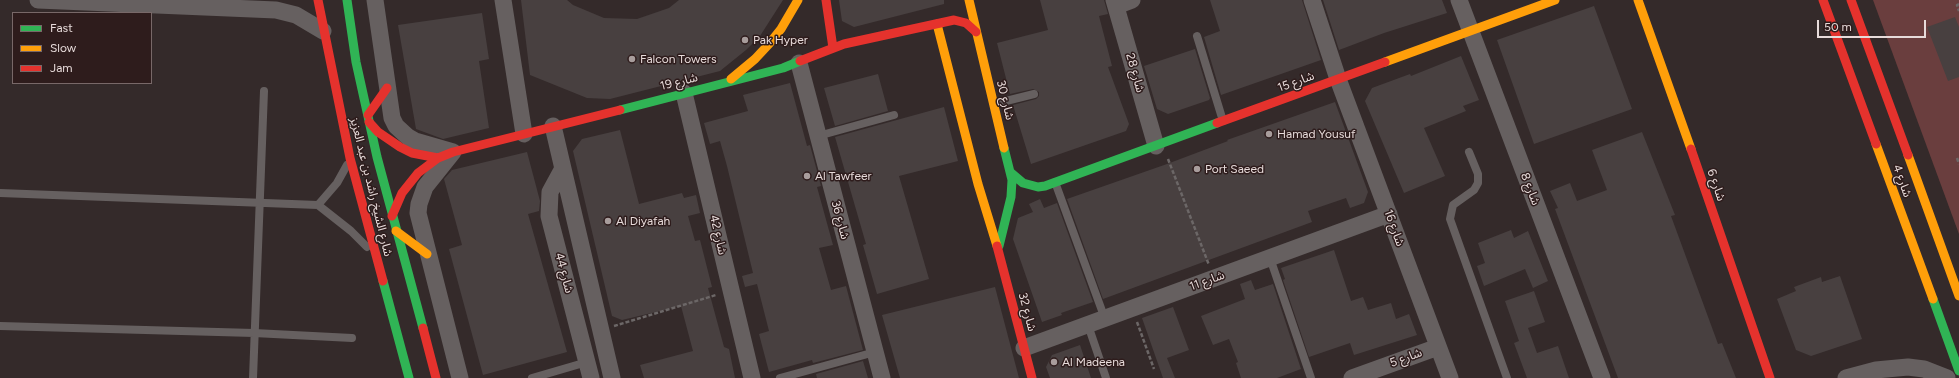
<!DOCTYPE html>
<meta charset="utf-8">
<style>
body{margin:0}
#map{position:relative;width:1959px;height:378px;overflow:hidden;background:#342a2a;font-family:Figtree,sans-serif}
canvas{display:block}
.legend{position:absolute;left:12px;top:12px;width:140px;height:72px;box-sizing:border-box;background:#2e1c1c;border:1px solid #786868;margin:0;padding:5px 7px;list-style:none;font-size:12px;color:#e7dbda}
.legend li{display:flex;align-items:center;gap:8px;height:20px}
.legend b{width:20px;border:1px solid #786868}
.scale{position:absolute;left:1817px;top:20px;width:109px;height:18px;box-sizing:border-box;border:2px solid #e7dbda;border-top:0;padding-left:5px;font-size:12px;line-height:14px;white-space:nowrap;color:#e7dbda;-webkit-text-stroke:3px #2e1c1c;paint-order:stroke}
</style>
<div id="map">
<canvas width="1959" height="378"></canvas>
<ul class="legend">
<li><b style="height:5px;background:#30b455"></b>Fast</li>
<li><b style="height:5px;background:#ff9f0a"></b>Slow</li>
<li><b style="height:5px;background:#e5322d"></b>Jam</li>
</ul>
<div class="scale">50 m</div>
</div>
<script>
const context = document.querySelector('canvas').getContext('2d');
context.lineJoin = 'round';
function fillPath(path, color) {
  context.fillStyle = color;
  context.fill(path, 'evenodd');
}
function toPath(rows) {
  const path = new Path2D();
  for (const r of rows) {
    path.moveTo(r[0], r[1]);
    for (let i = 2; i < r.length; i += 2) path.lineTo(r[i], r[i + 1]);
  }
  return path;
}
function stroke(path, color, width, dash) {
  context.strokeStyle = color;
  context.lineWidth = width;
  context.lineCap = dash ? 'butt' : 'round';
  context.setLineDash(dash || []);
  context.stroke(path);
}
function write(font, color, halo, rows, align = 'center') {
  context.font = font + ' Figtree,"Noto Sans Arabic",sans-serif';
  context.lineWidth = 3;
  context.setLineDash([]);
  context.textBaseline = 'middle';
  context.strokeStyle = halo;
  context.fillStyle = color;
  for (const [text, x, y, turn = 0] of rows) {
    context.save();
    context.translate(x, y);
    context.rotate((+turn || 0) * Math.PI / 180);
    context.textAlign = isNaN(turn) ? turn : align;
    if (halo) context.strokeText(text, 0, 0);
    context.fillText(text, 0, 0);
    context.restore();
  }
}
const green = toPath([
 [1873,0,1959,0,1959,234]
]);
const building = toPath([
 [521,0,567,0,573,5,604,18,637,19,669,8,679,0,783,0,760,36,746,50,720,71,610,99,587,98,530,75],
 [839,0,944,0,944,4,854,27,842,21],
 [1040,0,1104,0,1108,14,1099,16,1112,66,1108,67,1129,124,1126,131,1031,164,1013,105,1036,99,1039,96,1039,92,1033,89,1010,94,997,43,1048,30],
 [1210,0,1302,0,1321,60,1221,95,1204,37,1220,31],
 [1323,0,1442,0,1447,13,1384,33,1339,50],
 [1594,6,1632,109,1534,144,1497,40],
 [482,13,489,59,479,61,489,128,443,139,416,129,398,25],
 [1955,17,1959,27,1959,77,1948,81,1927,27],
 [1195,49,1210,98,1209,100,1168,114,1157,109,1144,66],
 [1461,56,1479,100,1463,106,1466,111,1424,128,1445,176,1404,193,1365,101,1372,88,1410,74,1411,76],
 [878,74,888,111,835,126,824,88],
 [790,83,807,146,810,145,821,186,817,187,833,245,819,248,831,290,846,286,863,350,813,363,812,360,769,372,759,334,769,331,757,284,745,287,742,276,753,273,727,166,720,141,710,144,704,123,748,111,743,95],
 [1335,102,1368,192,1364,203,1350,208,1346,198,1308,211,1312,222,1103,299,1067,199,1167,164,1228,141,1227,140],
 [944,107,958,161,899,176,929,279,877,294,863,245,866,244,835,137],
 [620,130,639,204,682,193,684,198,696,195,700,213,688,216,695,241,700,240,712,287,708,288,724,347,729,349,735,378,644,378,640,365,693,351,681,306,622,320,612,316,573,151,582,139],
 [1642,132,1675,215,1671,216,1718,344,1722,343,1736,378,1618,378,1555,209,1558,208,1550,191,1570,183,1577,201,1607,190,1592,150],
 [527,152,540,201,539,211,528,214,567,352,483,375,449,249,462,245,444,179,452,170],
 [1040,199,1044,208,1057,203,1093,302,1061,313,1062,315,1042,322,1013,239,1018,218,1033,212,1029,204],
 [1511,230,1514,238,1528,231,1548,281,1533,288,1525,269,1484,286,1477,266,1485,263,1478,243],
 [1334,250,1351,301,1363,297,1368,310,1391,303,1396,319,1409,314,1417,335,1354,355,1350,343,1309,357,1283,280,1285,279,1281,268],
 [1840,276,1862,339,1811,356,1796,350,1777,299,1796,291,1794,287,1821,277,1822,282],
 [1251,280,1255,290,1273,284,1301,369,1277,378,1241,378,1236,363,1238,362,1229,339,1213,345,1201,316,1245,299,1240,284],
 [995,287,1019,378,900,378,882,315],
 [1534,291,1545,322,1528,328,1537,353,1558,346,1569,378,1527,378,1514,343,1519,341,1505,301],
 [1173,307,1189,350,1167,358,1175,378,1163,378,1142,318],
 [1080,345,1091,378,1050,378,1046,367,1052,355],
 [863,361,868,378,817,378,816,374]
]);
const path = toPath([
 [1959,4,1957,5,1959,11],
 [1957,158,1959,164],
 [1168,159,1209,265],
 [1137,322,1154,369],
 [614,326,716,295]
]);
const lane = toPath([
 [1197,36,1223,121],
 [994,104,1034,94],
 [818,136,894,115],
 [1469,152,1478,174,1478,183,1474,190,1453,205,1450,219,1507,378],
 [1055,182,1105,319],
 [0,193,318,205,351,231,367,247],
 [318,205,337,183,347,165],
 [1270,258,1311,378],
 [1088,325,1106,378],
 [0,326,254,333,352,338],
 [253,378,264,91],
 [532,378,587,362],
 [780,378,875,352]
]);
const street = toPath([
 [38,0,276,10,296,15,323,31],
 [375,0,392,118,396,126,408,137,415,141,453,152,425,187,419,204,418,213,460,378],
 [503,0,524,134],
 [1114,0,1156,146],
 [1312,0,1338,79,1450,378],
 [1459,0,1602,378],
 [1116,6,1132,0],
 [799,63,882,378],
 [684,93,752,378],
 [553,126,612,378],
 [562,170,550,192,549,216,591,378],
 [1024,348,1389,214],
 [1352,378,1438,347],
 [1846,378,1876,370,1908,367,1924,369,1947,378]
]);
const fast = toPath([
 [347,0,356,62,377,157,423,328],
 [620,110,783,68,800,61],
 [1010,172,1023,183,1038,187,1045,186,1217,123],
 [999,246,1011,197,1012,180,1004,148],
 [383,281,409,378],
 [1933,299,1959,371]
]);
const slow = toPath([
 [969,0,1004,148],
 [1638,0,1691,149],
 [937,24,978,184,997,246],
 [1385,62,1555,0],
 [731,79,755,59,769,44,781,29,798,0],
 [1876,144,1933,299],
 [1908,155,1959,296],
 [396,231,427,254]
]);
const jam = toPath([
 [318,0,350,158,383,281],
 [826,0,833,48],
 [1823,0,1876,144],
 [1851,0,1908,155],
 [800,61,844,44,954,20,966,23,976,32],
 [368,115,387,88],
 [369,122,378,132,400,147,412,153,438,158],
 [1217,123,1385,62],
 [1691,149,1770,378],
 [392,216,402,193,418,173,438,158,453,152,620,110],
 [997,246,1032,378],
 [423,328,436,378]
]);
const markers = [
 [745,40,4,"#a89d9c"],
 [632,59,4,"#a89d9c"],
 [1269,134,4,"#a89d9c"],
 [1197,169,4,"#a89d9c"],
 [807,176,4,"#a89d9c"],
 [608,221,4,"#a89d9c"],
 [1054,362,4,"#a89d9c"]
];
const poiNames = [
 ["Pak Hyper",753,40],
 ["Falcon Towers",640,59],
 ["Hamad Yousuf",1277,134],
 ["Port Saeed",1205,169],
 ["Al Tawfeer",815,176],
 ["Al Diyafah",616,221],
 ["Al Madeena",1062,362]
];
const streetNames = [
 ["شارع 28",1135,73,74],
 ["شارع 19",679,82,-14],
 ["شارع 15",1296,82,-20],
 ["شارع 30",1005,100,76],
 ["شارع 4",1902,181,70],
 ["شارع 6",1716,185,71],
 ["شارع الشيخ راشد بن عبد العزيز",371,187,76],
 ["شارع 8",1530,189,69],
 ["شارع 36",840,220,75],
 ["شارع 16",1394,228,70],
 ["شارع 42",718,235,77],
 ["شارع 44",564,273,75],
 ["شارع 11",1207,281,-20],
 ["شارع 32",1027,312,75],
 ["شارع 5",1406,358,-20]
];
fillPath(green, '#6a3e3e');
fillPath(building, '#484040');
stroke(path, '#6c6767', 2.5, [4, 2]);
stroke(lane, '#666060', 8);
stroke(street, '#666060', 17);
stroke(fast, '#30b455', 9);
stroke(slow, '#ff9f0a', 9);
stroke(jam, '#e5322d', 9);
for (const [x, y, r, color] of markers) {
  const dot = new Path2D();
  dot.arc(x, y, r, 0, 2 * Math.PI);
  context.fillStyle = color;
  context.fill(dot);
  stroke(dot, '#2e1c1c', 1.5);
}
write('12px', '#e7dbda', '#2e1c1c', poiNames, 'left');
write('12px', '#e7dbda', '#2e1c1c', streetNames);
</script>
